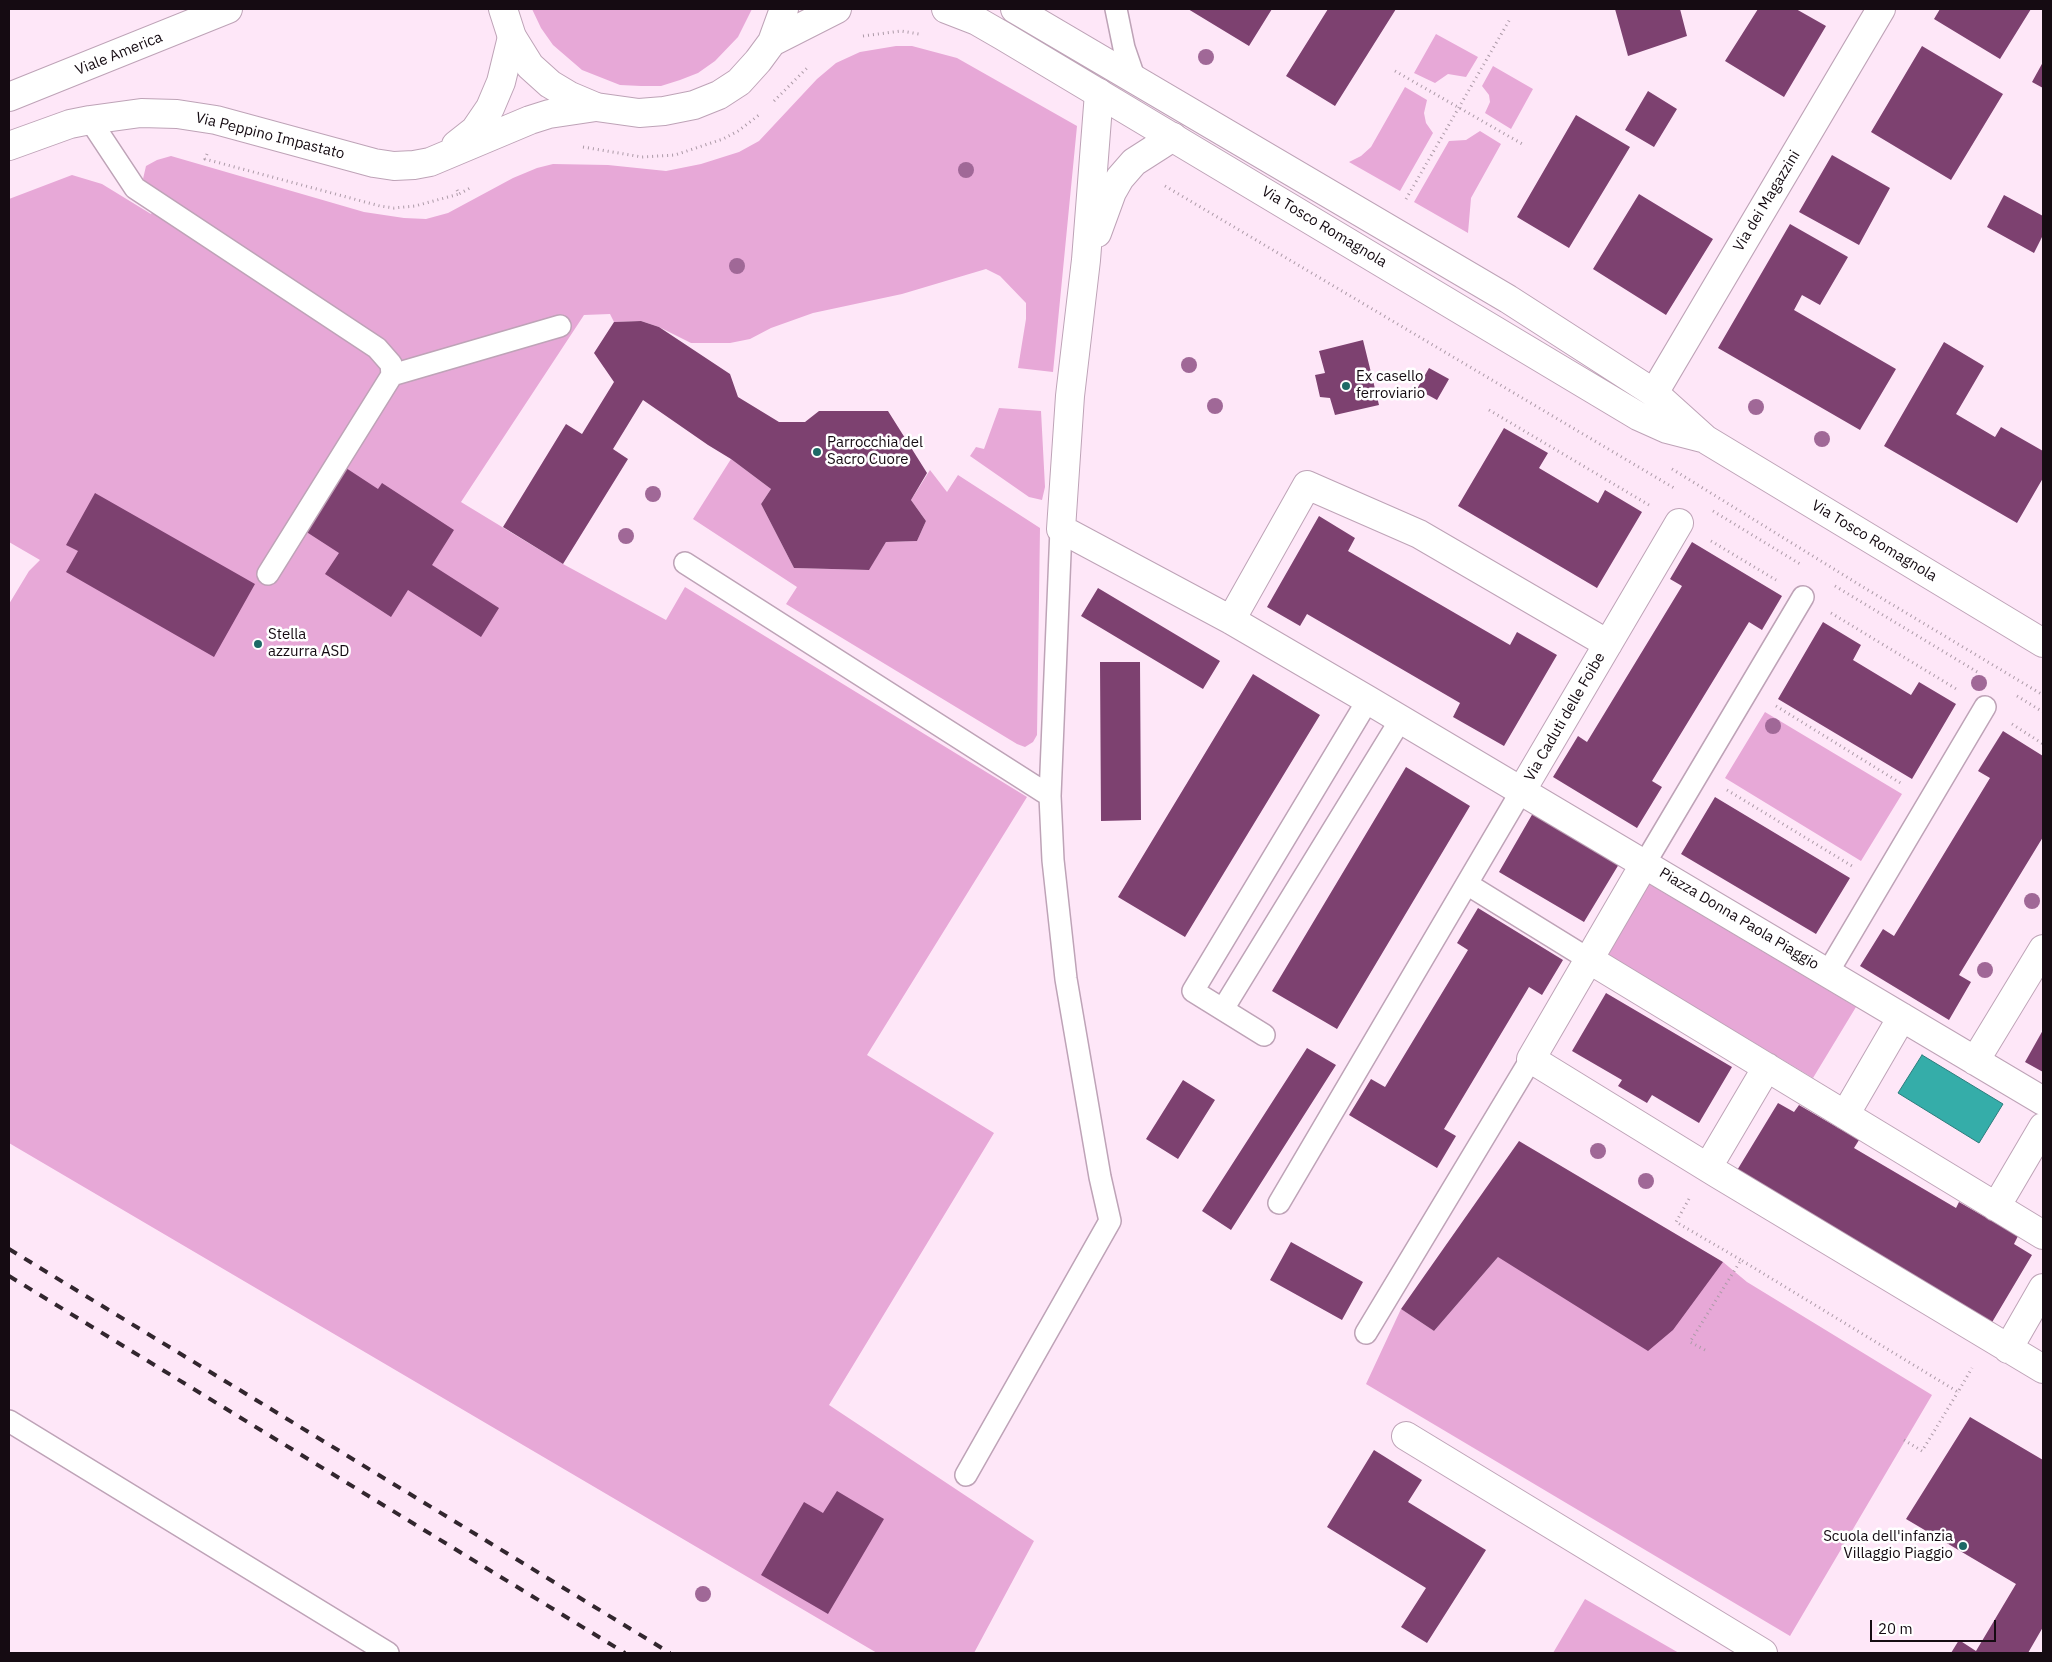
<!DOCTYPE html>
<style>
body{margin:0}
#map{position:relative;width:2052px;height:1662px;overflow:hidden;background:#fee7f8;font-family:"IBM Plex Sans",sans-serif}
canvas{display:block}
.frame{position:absolute;inset:0;border:10px solid #150b12;pointer-events:none}
.scale{position:absolute;left:1870px;top:1620px;width:126px;height:22px;box-sizing:border-box;border:2px solid #150b12;border-top:0;padding-left:6px;font-size:15px;line-height:18px;white-space:nowrap;color:#150b12;-webkit-text-stroke:4px #fff;paint-order:stroke}
</style>
<div id="map">
<canvas width="2052" height="1662"></canvas>
<div class="frame"></div>
<div class="scale">20 m</div>
</div>
<script>
const context = document.querySelector('canvas').getContext('2d');
context.lineJoin = 'round';
function fillPath(path, color) {
  context.fillStyle = color;
  context.fill(path, 'evenodd');
}
function toPath(rows) {
  const path = new Path2D();
  for (const r of rows) {
    path.moveTo(r[0], r[1]);
    for (let i = 2; i < r.length; i += 2) path.lineTo(r[i], r[i + 1]);
  }
  return path;
}
function stroke(path, color, width, dash) {
  context.strokeStyle = color;
  context.lineWidth = width;
  context.lineCap = dash ? 'butt' : 'round';
  context.setLineDash(dash || []);
  context.stroke(path);
}
function write(font, color, halo, rows, align = 'center') {
  context.font = font + ' "IBM Plex Sans",sans-serif';
  context.lineWidth = 5;
  context.setLineDash([]);
  context.textBaseline = 'middle';
  context.strokeStyle = halo;
  context.fillStyle = color;
  for (const [text, x, y, turn = 0] of rows) {
    context.save();
    context.translate(x, y);
    context.rotate((+turn || 0) * Math.PI / 180);
    context.textAlign = isNaN(turn) ? turn : align;
    if (halo) context.strokeText(text, 0, 0);
    context.fillText(text, 0, 0);
    context.restore();
  }
}
const green = toPath([
 [532,9,752,9,738,37,715,61,698,73,680,80,661,86,641,86,620,85,582,70,553,45,541,28],
 [1436,34,1478,57,1466,77,1448,74,1435,83,1414,73],
 [896,46,912,46,957,58,1077,126,1053,372,1018,368,1026,319,1026,303,1000,276,986,269,902,294,813,313,771,328,750,339,730,343,691,343,659,327,641,321,614,322,610,314,584,315,461,502,563,564,666,620,685,587,1027,797,867,1055,994,1133,829,1405,1034,1541,974,1653,877,1653,9,1143,9,604,29,571,40,560,9,542,9,199,72,175,102,184,151,214,163,194,148,185,143,179,146,166,157,160,171,156,364,212,404,218,426,219,448,213,513,178,537,168,553,164,608,165,666,171,701,164,739,152,759,141,817,79,836,63,860,52],
 [1493,66,1533,89,1511,129,1485,113,1490,102,1489,95,1482,86],
 [1405,87,1427,100,1424,113,1426,123,1433,133,1400,191,1349,162,1361,156,1371,147],
 [1480,131,1501,144,1471,198,1468,233,1414,202,1449,141,1466,140],
 [999,408,1041,411,1045,487,1042,500,1029,497,970,456,976,447,984,449],
 [731,459,771,489,761,504,794,568,868,570,886,542,917,541,926,521,911,500,930,470,947,492,958,475,1040,528,1037,735,1033,742,1025,747,1017,744,786,604,797,587,693,519],
 [1765,712,1902,794,1861,861,1725,778],
 [1649,884,1856,1007,1813,1078,1608,955],
 [1498,1257,1723,1262,1747,1282,1932,1395,1790,1636,1366,1384,1401,1309,1434,1331],
 [1585,1599,1679,1653,1553,1653]
]);
const water = toPath([
 [1922,1055,2003,1104,1979,1143,1898,1093,1922,1055]
]);
const building = toPath([
 [1188,9,1272,9,1249,46],
 [1328,9,1396,9,1335,106,1286,76],
 [1615,9,1680,9,1687,36,1628,56],
 [1758,9,1796,9,1826,26,1784,97,1725,61],
 [1940,9,2031,9,2000,59,1934,19],
 [1922,46,2003,94,1951,180,1871,132],
 [2043,62,2043,88,2032,82],
 [1648,91,1677,109,1654,147,1625,130],
 [1576,115,1630,147,1569,248,1517,217],
 [1832,155,1890,188,1859,245,1799,212],
 [1639,194,1713,239,1666,315,1593,269],
 [2004,195,2043,216,2043,235,2034,253,1987,227],
 [1790,224,1848,257,1820,305,1802,295,1794,310,1896,369,1860,430,1718,348],
 [641,321,659,327,730,374,738,397,779,422,805,422,819,411,888,411,927,473,911,500,926,521,917,541,886,542,869,570,794,568,761,504,771,489,731,459,708,445,643,400,613,449,628,459,563,564,503,527,566,424,582,434,614,382,594,353,614,322],
 [1363,340,1379,405,1335,415,1330,398,1320,397,1315,375,1325,373,1319,351],
 [1944,342,1984,366,1956,414,1995,437,2001,427,2043,451,2043,478,2017,523,1884,446],
 [1429,368,1449,379,1437,400,1417,389],
 [1504,428,1548,453,1539,468,1598,503,1605,490,1642,512,1597,588,1458,506],
 [346,468,378,489,382,483,454,530,432,565,499,608,481,637,408,590,391,617,325,574,339,553,305,531],
 [95,493,255,584,214,657,66,572,78,551,66,545],
 [1319,516,1355,538,1348,551,1510,645,1517,632,1557,655,1504,746,1453,717,1460,703,1307,614,1300,626,1267,607],
 [1692,542,1782,596,1762,630,1749,622,1652,781,1662,787,1637,828,1553,777,1578,736,1587,742,1682,586,1670,579],
 [1098,588,1220,661,1203,689,1081,616],
 [1823,622,1861,645,1853,660,1911,695,1919,682,1956,704,1912,779,1778,699],
 [1100,662,1140,662,1141,820,1101,821],
 [1253,674,1320,715,1185,937,1118,897],
 [2003,731,2043,756,2043,837,1959,975,1971,982,1949,1020,1860,966,1883,929,1894,936,1990,778,1978,771],
 [1406,767,1470,806,1337,1029,1272,991],
 [1715,797,1850,878,1816,934,1681,854],
 [1533,813,1619,864,1584,922,1499,872],
 [1478,908,1563,960,1542,995,1529,987,1444,1129,1456,1136,1437,1168,1349,1115,1371,1079,1385,1087,1468,950,1457,943],
 [1606,993,1732,1067,1699,1123,1652,1095,1647,1103,1618,1086,1622,1080,1572,1051],
 [2043,1030,2043,1072,2025,1062],
 [1307,1048,1336,1065,1231,1230,1202,1211],
 [1183,1080,1215,1100,1178,1159,1146,1139],
 [1778,1103,1794,1112,1799,1105,1859,1140,1854,1148,1956,1208,1959,1202,2018,1236,2014,1244,2032,1255,1991,1324,1736,1172],
 [1519,1141,1723,1262,1673,1330,1648,1351,1498,1257,1434,1331,1401,1309],
 [1291,1242,1363,1282,1342,1320,1270,1280],
 [1970,1417,2043,1460,2043,1627,2028,1653,1951,1653,1959,1640,1976,1651,2016,1584,1906,1519],
 [1374,1450,1422,1480,1408,1502,1486,1550,1427,1643,1401,1627,1426,1588,1327,1527],
 [837,1491,884,1519,828,1614,761,1575,804,1502,823,1513]
]);
const path = toPath([
 [863,36,901,31,919,34],
 [1395,71,1524,145],
 [774,101,809,66],
 [583,147,642,157,675,155,723,139,738,131,759,115],
 [207,154,205,159,380,206,394,208,415,206,459,194],
 [1165,186,1674,488],
 [457,190,459,194,472,187],
 [1406,199,1510,19],
 [1489,410,1649,505],
 [1672,469,1863,587,2043,695],
 [1713,511,1800,564],
 [1711,541,1776,580],
 [1835,586,1979,673],
 [1831,613,1958,690],
 [2017,696,2043,712],
 [1776,706,1902,784],
 [2012,724,2043,744],
 [1727,790,1852,866],
 [1689,1199,1676,1222,1741,1260],
 [1705,1350,1690,1342,1741,1260,1958,1392,1972,1368],
 [1904,1440,1922,1451,1958,1392]
]);
const lane = toPath([
 [1116,9,1124,48,1134,77],
 [90,120,135,188,377,348,391,364,392,375,268,574],
 [392,375,560,326],
 [685,563,1050,796],
 [1645,863,1803,597],
 [1467,884,1590,960],
 [1828,972,1985,707],
 [1223,1009,1401,719],
 [1264,1035,1193,991,1368,700],
 [1279,1203,1522,790],
 [1366,1333,1531,1059],
 [9,1421,388,1653],
 [966,1475,1110,1221,1100,1177,1066,979,1053,860,1050,796,1061,529]
]);
const street = toPath([
 [1099,93,1086,260,1070,396,1061,529,1231,620,1368,700,2043,1101],
 [456,145,475,130,490,108,501,82,512,37],
 [9,146,70,124,90,120,141,113,177,114,216,120,374,163,394,166,414,165,430,162,530,120,549,114,596,107],
 [1097,233,1112,192,1120,178,1134,162,1173,137],
 [1654,393,1881,9],
 [1231,620,1307,485,1419,534,1608,644],
 [1522,790,1679,523],
 [1645,863,1531,1059,1718,1174,2043,1369],
 [1590,960,2043,1235],
 [1975,1061,2043,949],
 [1845,1115,1902,1017],
 [1708,1167,1767,1067],
 [1996,1207,2043,1127],
 [2008,1349,2043,1288],
 [1406,1436,1763,1653]
]);
const secondary = toPath([
 [9,97,228,9]
]);
const primary = toPath([
 [503,9,512,37,530,66,550,84,570,96,596,107,639,113,664,111,694,105,719,95,739,82,758,61,772,42,784,9],
 [946,9,977,21,1003,36,1638,416,1667,429,1702,438],
 [1015,9,1508,299,1654,393,1705,439,2043,643],
 [772,42,837,9]
]);
const rail = toPath([
 [9,1249,670,1653],
 [9,1276,625,1653]
]);
const trees = [
 [1206,57],
 [966,170],
 [737,266],
 [1189,365],
 [1215,406],
 [1756,407],
 [1822,439],
 [653,494],
 [626,536],
 [1979,683],
 [1773,726],
 [2032,901],
 [1985,970],
 [1598,1151],
 [1646,1181],
 [703,1594]
];
const markers = [
 [1346,386,5,"#1d6966"],
 [817,452,5,"#1d6966"],
 [258,644,5,"#1d6966"],
 [1963,1546,5,"#1d6966"]
];
const streetNames = [
 ["Viale America",119,54,-22],
 ["Via Peppino Impastato",270,136,14],
 ["Via dei Magazzini",1767,201,-59],
 ["Via Tosco Romagnola",1324,227,31],
 ["Via Tosco Romagnola",1874,541,31],
 ["Via Caduti delle Foibe",1565,717,-60],
 ["Piazza Donna Paola Piaggio",1739,919,31]
];
const poiNames = [
 ["Ex casello",1356,377],
 ["ferroviario",1356,394],
 ["Parrocchia del",827,443],
 ["Sacro Cuore",827,460],
 ["Stella",268,635],
 ["azzurra ASD",268,652],
 ["Scuola dell'infanzia",1953,1537,"right"],
 ["Villaggio Piaggio",1953,1554,"right"]
];
fillPath(green, '#e7a8d7');
fillPath(water, '#35ada9');
stroke(water, '#2b7c7c', 1);
fillPath(building, '#7d4170');
stroke(lane, '#bea3b7', 24);
stroke(street, '#bea3b7', 30);
stroke(secondary, '#bea3b7', 30);
stroke(primary, '#bea3b7', 30);
stroke(path, '#ac9aa7', 3, [1, 4]);
stroke(lane, '#fff', 21);
stroke(street, '#fff', 28);
stroke(secondary, '#fff', 28);
stroke(primary, '#fff', 28);
stroke(rail, '#32262e', 4, [9, 9]);
context.fillStyle = '#a06897';
for (const [x, y] of trees) {
  context.beginPath();
  context.arc(x, y, 8, 0, 2 * Math.PI);
  context.fill();
}
for (const [x, y, r, color] of markers) {
  const dot = new Path2D();
  dot.arc(x, y, r, 0, 2 * Math.PI);
  context.fillStyle = color;
  context.fill(dot);
  stroke(dot, '#fff', 2);
}
write('15px', '#150b12', '#fff', streetNames);
write('15px', '#150b12', '#fff', poiNames, 'left');
</script>
